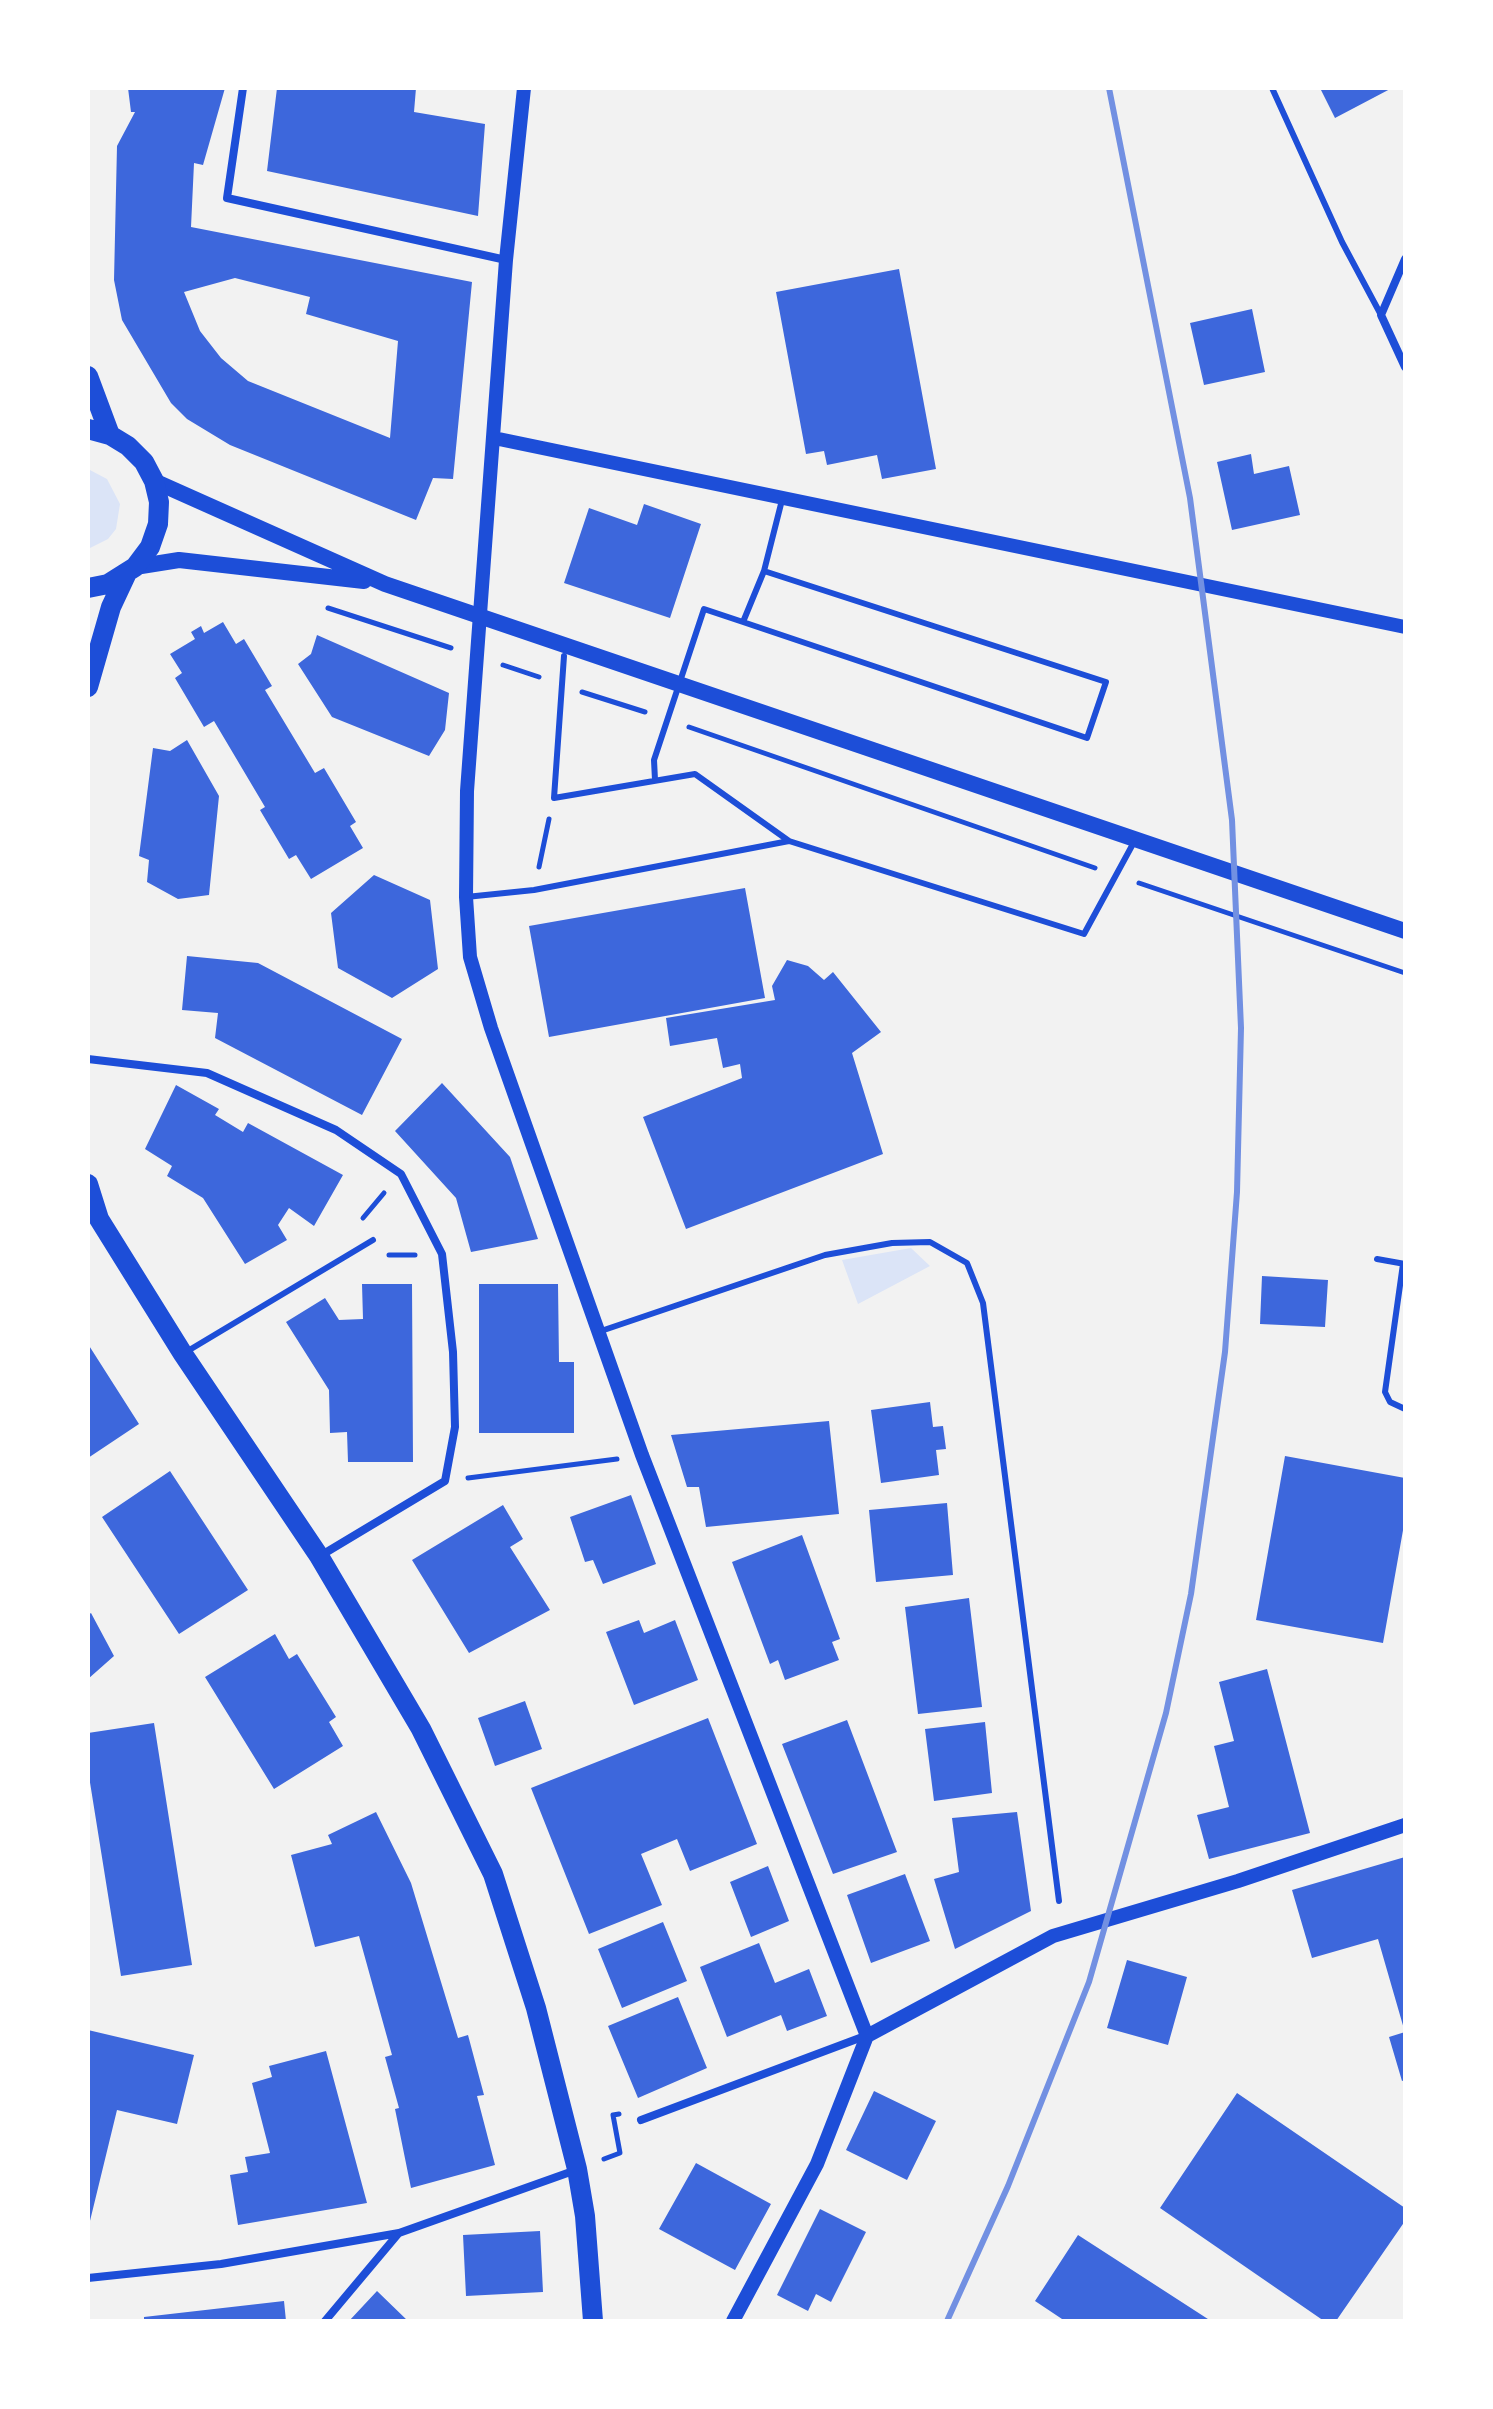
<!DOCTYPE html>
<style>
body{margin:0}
#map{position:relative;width:1493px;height:2409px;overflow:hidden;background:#f2f2f2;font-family:"Golos Text",sans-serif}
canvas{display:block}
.frame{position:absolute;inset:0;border:90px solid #fff;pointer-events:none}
</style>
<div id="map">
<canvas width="1493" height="2409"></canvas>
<div class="frame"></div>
</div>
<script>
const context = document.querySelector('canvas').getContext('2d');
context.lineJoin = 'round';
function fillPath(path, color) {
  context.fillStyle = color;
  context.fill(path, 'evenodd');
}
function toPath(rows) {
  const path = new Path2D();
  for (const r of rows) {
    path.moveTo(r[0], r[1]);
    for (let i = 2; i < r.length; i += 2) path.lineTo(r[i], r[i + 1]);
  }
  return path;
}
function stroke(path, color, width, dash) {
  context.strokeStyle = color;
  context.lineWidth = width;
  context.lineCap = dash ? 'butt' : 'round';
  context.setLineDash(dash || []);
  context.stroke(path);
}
const green = toPath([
 [88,469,107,479,120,504,116,529,108,539,88,549],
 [911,1248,930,1266,858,1304,842,1260]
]);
const building = toPath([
 [128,88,225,88,203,165,194,163,191,227,472,282,453,479,433,478,416,520,230,445,187,419,171,403,122,320,114,280,117,146,135,112,131,112],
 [235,278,310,297,306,314,398,341,390,438,248,381,221,358,200,331,184,292],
 [277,88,416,88,414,112,485,124,478,216,267,171],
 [1320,88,1392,88,1335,118],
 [899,269,936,469,882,479,877,455,827,465,824,451,806,454,776,292],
 [1252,309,1265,372,1204,385,1190,323],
 [1251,454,1254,474,1289,466,1300,515,1232,530,1217,462],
 [644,504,701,524,670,618,564,583,589,508,637,525],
 [223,622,236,644,244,639,272,686,265,690,315,773,324,768,356,822,350,826,363,848,311,879,296,855,289,859,260,810,265,807,214,721,204,727,175,678,182,673,170,654,195,639,191,632,201,626,204,633],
 [317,635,449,693,445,730,429,756,332,717,298,664,311,654],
 [187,740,219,796,209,895,178,899,147,882,149,860,139,856,153,748,170,751],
 [374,875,430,900,438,969,392,998,338,968,331,913],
 [745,888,765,998,549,1037,529,926],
 [187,956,258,963,402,1039,362,1115,215,1038,218,1013,182,1010],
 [787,960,808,966,824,980,833,972,881,1032,852,1053,883,1154,686,1229,643,1117,742,1078,740,1064,723,1068,717,1038,670,1046,666,1018,775,1000,772,986],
 [442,1083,510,1157,538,1239,471,1252,456,1198,395,1131],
 [176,1085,219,1109,215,1115,243,1132,248,1123,343,1175,314,1226,289,1208,278,1225,287,1240,245,1264,203,1198,167,1176,172,1166,145,1149],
 [1262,1276,1328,1280,1325,1327,1260,1324],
 [362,1284,412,1284,413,1462,348,1462,347,1432,330,1433,329,1390,286,1322,325,1298,339,1320,363,1319],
 [479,1284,558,1284,559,1362,574,1362,574,1433,479,1433],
 [88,1344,139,1424,88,1458],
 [930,1402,933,1427,943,1426,946,1449,936,1450,939,1475,881,1483,871,1410],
 [829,1421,839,1514,706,1527,699,1487,687,1487,671,1435],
 [1285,1456,1405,1478,1405,1519,1383,1643,1256,1620],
 [170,1471,248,1590,179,1634,102,1517],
 [631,1495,656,1564,603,1584,593,1560,585,1562,570,1517],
 [947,1503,953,1575,876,1582,869,1510],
 [503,1505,523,1539,510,1547,550,1610,469,1653,412,1560],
 [802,1535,840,1639,832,1642,839,1660,785,1680,778,1660,770,1664,732,1562],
 [969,1598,982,1707,918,1714,905,1607],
 [91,1613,114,1656,88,1679,88,1615],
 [639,1620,644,1633,675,1620,698,1680,634,1705,606,1632],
 [275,1634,289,1659,297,1654,336,1717,329,1722,343,1746,274,1789,205,1677],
 [1267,1669,1310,1833,1209,1859,1197,1815,1229,1807,1214,1746,1234,1741,1219,1682],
 [525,1701,542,1749,495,1766,478,1718],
 [708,1718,757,1844,690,1871,677,1839,641,1854,662,1905,589,1934,531,1788],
 [847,1720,897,1852,833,1874,782,1744],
 [985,1722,992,1793,934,1801,925,1729],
 [154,1723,192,1965,121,1976,88,1770,88,1733],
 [376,1812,411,1883,458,2038,468,2035,484,2095,477,2096,495,2165,411,2188,395,2109,399,2108,385,2057,392,2055,359,1936,315,1947,291,1855,332,1844,328,1835],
 [1017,1812,1031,1911,955,1949,934,1879,959,1872,952,1818],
 [1405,1857,1405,2028,1404,2029,1378,1939,1312,1958,1292,1890],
 [768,1866,789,1921,751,1937,730,1882],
 [905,1874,930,1941,871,1963,847,1895],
 [663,1922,687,1981,622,2008,598,1949],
 [759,1943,775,1983,809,1969,827,2016,787,2031,781,2015,727,2037,700,1967],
 [1127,1960,1187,1977,1168,2045,1107,2028],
 [678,1997,707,2068,638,2098,608,2026],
 [88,2030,194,2055,177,2124,117,2110,89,2225],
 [1405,2032,1405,2080,1402,2081,1389,2037],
 [326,2051,367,2203,238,2225,230,2175,248,2172,245,2157,270,2153,252,2083,272,2077,269,2066],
 [874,2091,936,2121,907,2180,846,2150],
 [1237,2093,1405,2208,1405,2221,1336,2321,1324,2321,1160,2208],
 [696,2163,771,2204,735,2270,659,2229],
 [820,2209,866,2232,831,2302,816,2294,808,2311,777,2295],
 [540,2231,543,2292,466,2296,463,2235],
 [1078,2235,1211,2321,1065,2321,1035,2301],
 [377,2291,408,2321,349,2321],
 [284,2301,286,2321,144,2321,144,2317]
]);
const path = toPath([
 [328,608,451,648],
 [503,665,539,677],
 [582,692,645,712],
 [689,727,1095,868],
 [539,867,549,819],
 [1139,883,1405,973],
 [363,1218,384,1193],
 [389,1255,415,1255],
 [468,1478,617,1459],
 [604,2159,620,2153,613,2115,619,2114]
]);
const service = toPath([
 [1272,88,1342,242,1381,315],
 [743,622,1087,738,1106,682,764,571],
 [564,656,554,798,695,774,789,841,1084,934,1134,842],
 [655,780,654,760,704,609,743,622,764,571,782,500],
 [466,897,534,890,789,841],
 [1377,1259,1405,1264],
 [1403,1264,1385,1392,1390,1402,1405,1409],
 [601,1331,825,1255,892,1243,930,1242,967,1263,983,1303,1059,1901],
 [186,1352,373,1240]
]);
const minor = toPath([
 [243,88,227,198,506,260],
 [1405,259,1381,315,1405,367],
 [88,1059,207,1073,336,1130,401,1174,442,1254,453,1352,455,1427,445,1481,320,1556],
 [641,2120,865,2036],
 [88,2278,221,2264,399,2233,576,2170],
 [325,2321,398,2234]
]);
const tertiary = toPath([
 [524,88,506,260,467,791,466,897,470,957,491,1028,642,1455,867,2036],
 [494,438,1405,627],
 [867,2036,1053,1936,1238,1881,1405,1825],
 [733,2321,817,2164,867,2036]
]);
const secondary = toPath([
 [154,481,385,584,1405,931],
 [135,567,179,560,364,581]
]);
const primary = toPath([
 [88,376,110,435],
 [88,429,110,435,128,446,144,462,154,481,159,502,158,524,150,547,135,567,108,584,88,588],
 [88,687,111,607,126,575],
 [88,1184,99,1219,183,1354,319,1556,421,1729,493,1874,536,2008,577,2169,585,2216,593,2321]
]);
const rail = toPath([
 [947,2321,1008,2186,1089,1982,1166,1713,1191,1594,1225,1352,1237,1192,1241,1028,1232,820,1190,498,1109,88]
]);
fillPath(green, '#dbe4f7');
fillPath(building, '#3d67dc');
stroke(path, '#1d4ed8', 5);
stroke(service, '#1d4ed8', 6);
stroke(minor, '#1d4ed8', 8);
stroke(tertiary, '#1d4ed8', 14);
stroke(secondary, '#1d4ed8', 16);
stroke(primary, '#1d4ed8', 20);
stroke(rail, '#7290e2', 6);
</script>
